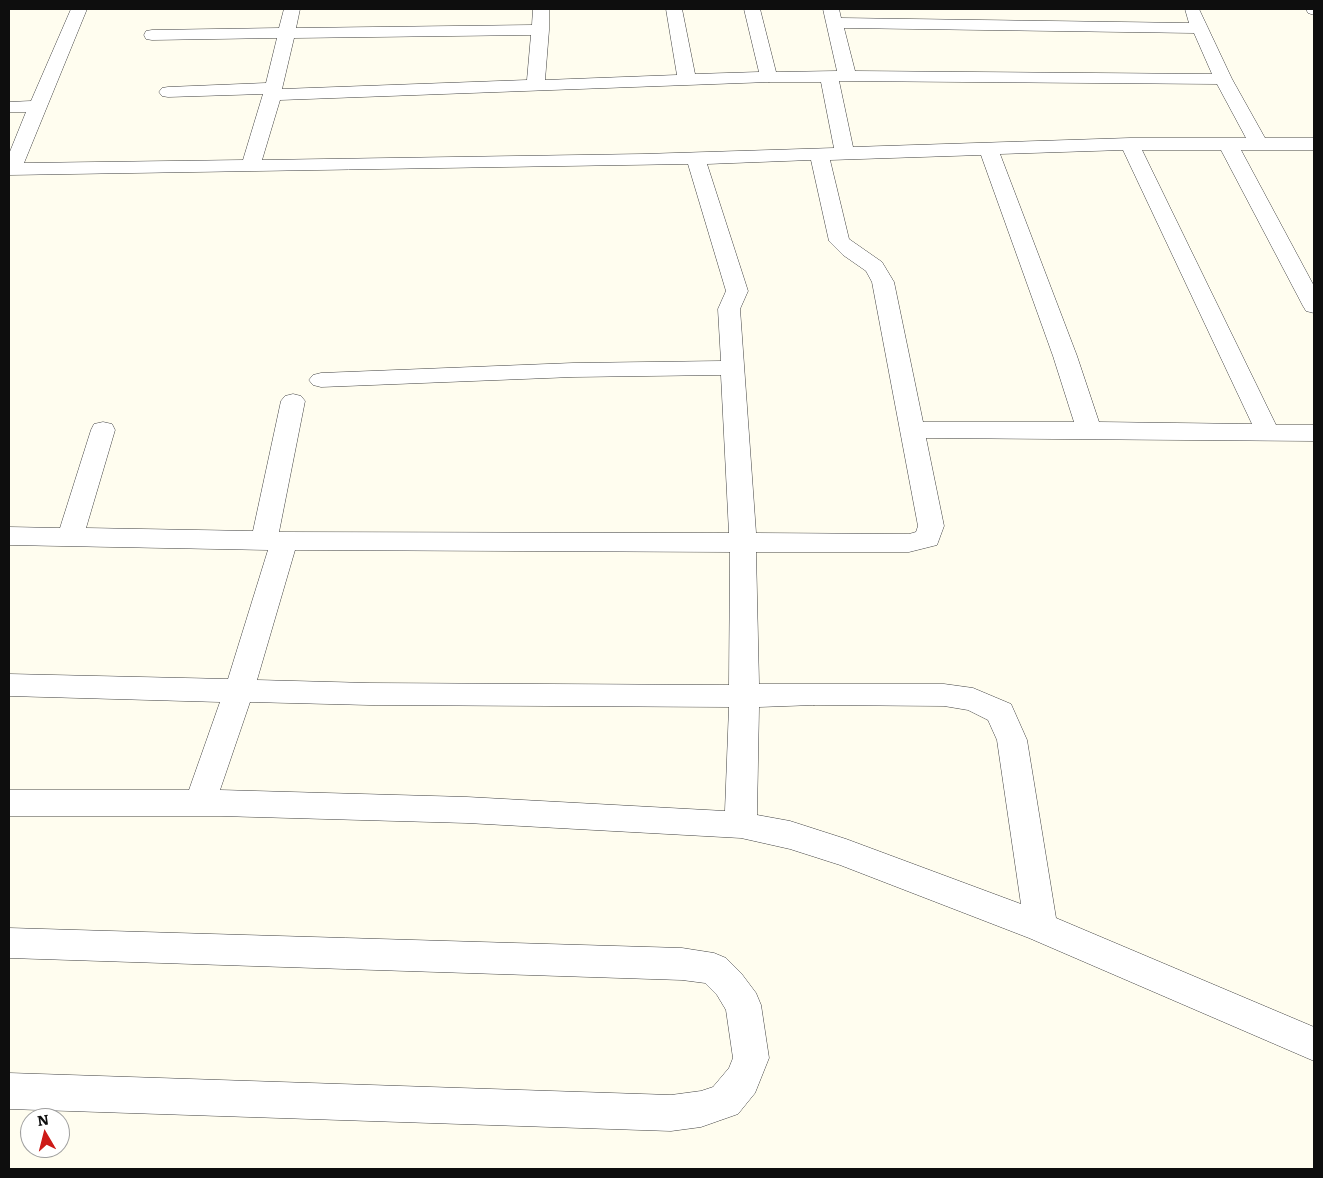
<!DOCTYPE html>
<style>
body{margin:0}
#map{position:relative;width:1323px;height:1178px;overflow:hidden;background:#fffdef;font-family:Literata,serif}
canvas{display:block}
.frame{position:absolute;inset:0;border:10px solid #0e0e0e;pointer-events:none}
.north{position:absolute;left:20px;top:1108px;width:50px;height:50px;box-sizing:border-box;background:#fff;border:1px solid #9f9f9f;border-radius:50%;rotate:352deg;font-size:14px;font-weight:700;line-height:20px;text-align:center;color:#0e0e0e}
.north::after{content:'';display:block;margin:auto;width:18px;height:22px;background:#cd1a17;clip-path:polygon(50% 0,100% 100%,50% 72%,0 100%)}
</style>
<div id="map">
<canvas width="1323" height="1178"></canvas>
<div class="frame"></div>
<div class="north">N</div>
</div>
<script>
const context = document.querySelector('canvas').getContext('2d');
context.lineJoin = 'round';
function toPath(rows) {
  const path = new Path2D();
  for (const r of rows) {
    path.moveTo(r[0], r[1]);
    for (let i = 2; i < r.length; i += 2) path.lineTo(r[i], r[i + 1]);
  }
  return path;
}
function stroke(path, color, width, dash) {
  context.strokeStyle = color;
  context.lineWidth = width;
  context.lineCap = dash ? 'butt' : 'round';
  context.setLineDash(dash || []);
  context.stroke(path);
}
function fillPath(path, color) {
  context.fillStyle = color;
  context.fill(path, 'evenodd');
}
const minor = toPath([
 [71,9,87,9,24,163,243,160,263,94,168,97,162,96,159,92,162,88,168,87,266,83,277,38,152,40,146,39,144,35,146,31,152,30,279,28,284,9,300,9,296,28,532,25,533,9,549,9,549,30,545,80,677,75,666,9,682,9,695,74,759,72,744,9,760,9,776,72,837,71,823,9,839,9,841,18,1189,23,1185,9,1199,9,1232,79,1265,138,1314,138,1314,150,1241,150,1314,286,1314,313,1306,311,1303,306,1221,150,1142,150,1276,425,1314,425,1314,441,926,438,944,526,937,545,909,552,756,552,759,684,944,684,973,688,1011,704,1027,740,1056,918,1314,1027,1314,1061,1029,938,840,865,790,849,741,838,467,823,220,816,9,816,9,790,189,790,220,702,9,696,9,674,228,679,268,550,9,545,9,527,60,528,91,430,94,424,103,422,112,424,115,430,86,528,253,531,281,401,285,396,293,394,301,396,305,401,279,532,729,533,721,375,573,377,321,387,313,385,309,380,313,375,321,373,573,363,721,361,718,309,726,291,688,164,9,175,9,154,26,112,9,112,9,102,31,101,71,9],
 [844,28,1194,33,1212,74,855,71,844,28],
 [531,35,527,80,282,89,294,38,531,35],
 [839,81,1217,84,1246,138,1130,138,853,147,839,81],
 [769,82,821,82,834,148,643,154,262,160,280,100,769,82],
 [1123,150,1252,424,1099,422,1077,356,1000,154,1123,150],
 [981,155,1053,356,1074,422,923,422,894,282,882,262,849,239,830,160,981,155],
 [811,160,829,241,843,255,866,271,872,282,918,526,916,532,909,534,756,533,740,309,748,291,707,164,811,160],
 [295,550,730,552,729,685,369,683,257,680,295,550],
 [250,702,369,705,729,707,725,811,467,797,220,790,250,702],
 [814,705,944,706,968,710,988,720,997,740,1021,904,846,839,790,821,757,815,759,707,814,705],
 [1306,9,1314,9,1314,15,1308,13,1306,9],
 [9,928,682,948,714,953,726,958,741,973,756,993,761,1005,769,1058,755,1093,738,1114,701,1127,671,1131,9,1109,9,1073,671,1095,701,1091,713,1087,729,1068,733,1058,726,1010,717,995,705,983,682,980,9,958,9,928]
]);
stroke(minor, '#414141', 1);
fillPath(minor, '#fff');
</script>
